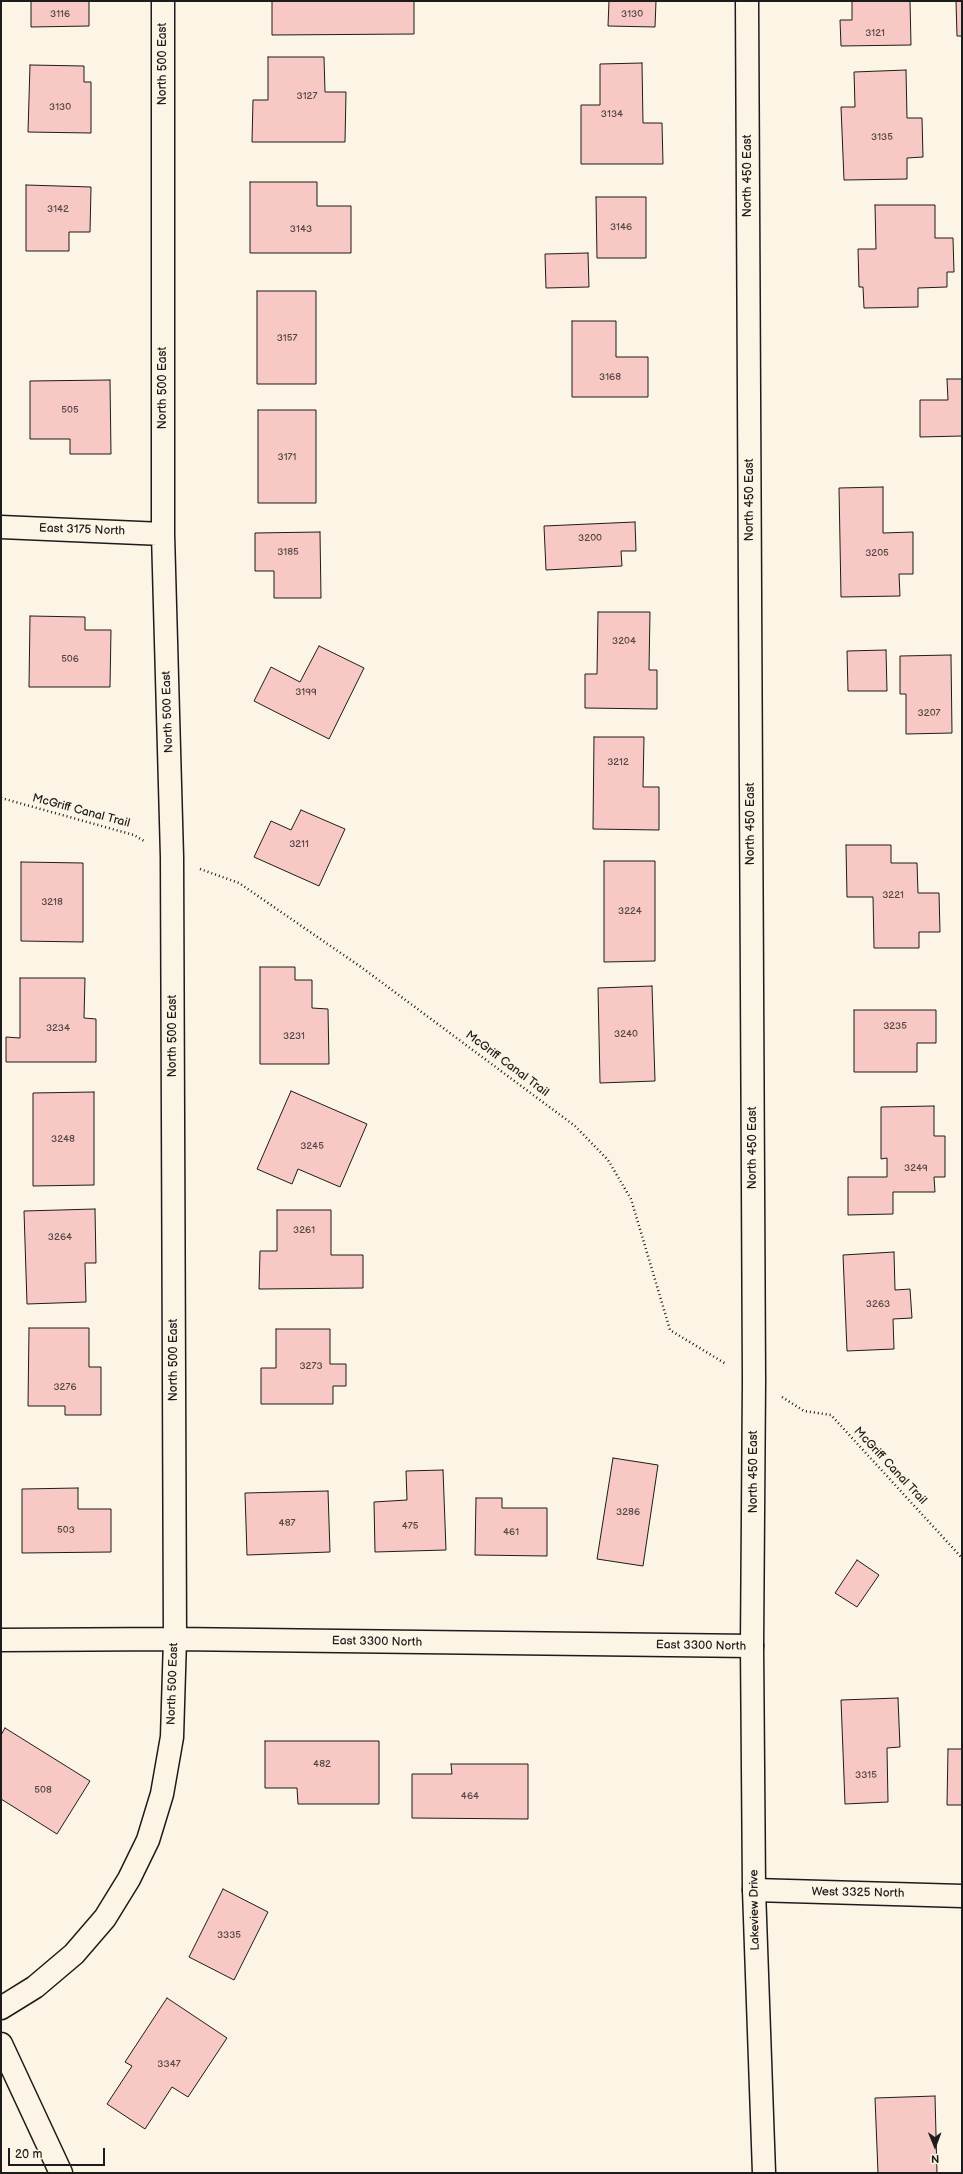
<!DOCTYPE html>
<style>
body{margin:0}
#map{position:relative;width:963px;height:2174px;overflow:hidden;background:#fcf5e5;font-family:"Balsamiq Sans",sans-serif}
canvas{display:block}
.frame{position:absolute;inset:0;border:2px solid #1c1c1c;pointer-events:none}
.north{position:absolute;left:915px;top:2126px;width:40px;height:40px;-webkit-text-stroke:3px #fcf5e5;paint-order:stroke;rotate:179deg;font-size:11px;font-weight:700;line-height:16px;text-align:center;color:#1c1c1c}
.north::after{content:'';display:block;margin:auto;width:14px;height:18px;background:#1c1c1c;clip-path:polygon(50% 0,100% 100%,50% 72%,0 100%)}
.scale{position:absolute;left:8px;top:2148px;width:97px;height:18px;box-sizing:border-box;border:2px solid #1c1c1c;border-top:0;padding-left:5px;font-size:12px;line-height:14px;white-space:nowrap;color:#1c1c1c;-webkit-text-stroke:3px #fcf5e5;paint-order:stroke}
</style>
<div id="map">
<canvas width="963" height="2174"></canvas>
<div class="frame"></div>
<div class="north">N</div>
<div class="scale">20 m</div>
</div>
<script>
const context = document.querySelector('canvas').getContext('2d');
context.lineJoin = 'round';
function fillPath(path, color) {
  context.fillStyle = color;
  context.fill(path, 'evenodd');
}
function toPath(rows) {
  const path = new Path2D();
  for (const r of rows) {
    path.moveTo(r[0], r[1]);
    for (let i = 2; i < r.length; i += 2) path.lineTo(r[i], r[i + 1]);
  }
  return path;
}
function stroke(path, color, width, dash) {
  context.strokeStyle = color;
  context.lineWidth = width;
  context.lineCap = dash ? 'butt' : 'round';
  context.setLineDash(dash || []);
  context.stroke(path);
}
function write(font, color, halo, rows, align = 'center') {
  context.font = font + ' "Balsamiq Sans",sans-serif';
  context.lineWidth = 4;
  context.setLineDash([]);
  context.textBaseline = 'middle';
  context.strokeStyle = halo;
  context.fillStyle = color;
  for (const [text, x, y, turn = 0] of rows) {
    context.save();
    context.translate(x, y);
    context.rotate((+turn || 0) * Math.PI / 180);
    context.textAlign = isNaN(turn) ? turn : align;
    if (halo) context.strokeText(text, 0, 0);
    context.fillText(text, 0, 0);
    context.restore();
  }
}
const building = toPath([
 [31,1,89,1,89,26,31,27,31,1],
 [272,1,414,1,414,34,272,35,272,1],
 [609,1,656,1,655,27,608,26,609,1],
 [852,1,910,1,911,45,841,46,840,20,852,20,852,1],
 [956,1,962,1,962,36,957,36,956,1],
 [268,57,324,57,325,92,346,92,345,142,252,142,253,100,268,100,268,57],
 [642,63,643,123,662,123,663,164,581,164,581,105,600,105,600,64,642,63],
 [30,65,84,66,84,82,91,82,91,133,28,132,30,65],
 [906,70,907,118,922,118,923,157,907,158,907,179,844,180,841,107,855,107,854,72,906,70],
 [250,182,317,182,317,206,351,206,351,253,250,253,250,182],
 [26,185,91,187,90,232,69,232,69,251,26,251,26,185],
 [596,197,646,197,646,258,597,258,596,197],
 [875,205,935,205,935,238,953,238,954,272,947,272,947,287,918,288,918,307,864,308,863,287,859,287,858,249,876,249,875,205],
 [588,253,589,287,546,288,545,254,588,253],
 [257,291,316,291,316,384,257,384,257,291],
 [572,321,616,321,616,357,648,357,648,397,572,397,572,321],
 [947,379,962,379,962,436,920,437,920,400,948,400,947,379],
 [110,380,111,454,70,454,70,439,30,439,30,381,110,380],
 [258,410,316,410,316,503,258,503,258,410],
 [883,487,883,533,913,532,913,574,899,574,900,596,841,597,839,488,883,487],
 [635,522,636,551,621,551,622,566,546,570,544,526,635,522],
 [320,532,321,598,274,598,274,571,255,571,255,533,320,532],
 [598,612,650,612,649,670,657,670,657,709,585,708,585,674,597,674,598,612],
 [30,616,85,617,85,630,111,630,110,687,29,687,30,616],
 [319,646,364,668,329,739,254,701,271,667,300,682,319,646],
 [886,650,887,691,848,691,847,651,886,650],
 [951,655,952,733,906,734,906,694,900,694,900,656,951,655],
 [594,737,644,737,643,787,659,787,659,830,593,829,594,737],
 [301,810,345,829,319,886,254,857,271,821,291,830,301,810],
 [846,845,891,845,891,863,917,863,918,893,939,893,940,932,919,932,919,948,874,948,873,897,847,897,846,845],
 [604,861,655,861,655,961,604,962,604,861],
 [21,862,83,863,83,942,21,941,21,862],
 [260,967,295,967,295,980,312,980,312,1008,328,1009,329,1064,260,1064,260,967],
 [20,978,85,978,84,1018,96,1019,96,1062,6,1062,6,1037,20,1038,20,978],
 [652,986,655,1081,600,1083,598,988,652,986],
 [854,1010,936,1010,936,1043,917,1043,917,1072,854,1072,854,1010],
 [291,1091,367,1124,340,1187,298,1169,292,1184,257,1169,291,1091],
 [94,1092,94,1185,33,1186,33,1093,94,1092],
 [934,1106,934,1136,945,1136,945,1177,934,1177,935,1192,893,1192,893,1214,848,1215,848,1177,887,1177,887,1158,881,1159,881,1107,934,1106],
 [95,1209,96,1263,85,1263,86,1302,27,1304,24,1211,95,1209],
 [277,1210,331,1210,331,1255,363,1255,363,1288,259,1289,260,1251,277,1251,277,1210],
 [894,1252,895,1290,910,1289,912,1318,893,1319,894,1349,847,1351,843,1255,894,1252],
 [29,1328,89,1328,89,1367,101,1367,101,1415,65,1415,65,1406,28,1406,29,1328],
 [276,1329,330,1329,330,1364,346,1364,346,1386,333,1386,333,1404,261,1404,261,1368,276,1368,276,1329],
 [613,1458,658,1465,643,1566,597,1559,613,1458],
 [443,1470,446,1550,375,1552,374,1502,407,1500,406,1471,443,1470],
 [78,1488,78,1509,111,1509,111,1552,22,1553,22,1489,78,1488],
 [328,1491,330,1552,247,1555,245,1493,328,1491],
 [476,1498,502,1498,502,1508,547,1508,547,1556,475,1555,476,1498],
 [857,1560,879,1575,857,1607,835,1593,857,1560],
 [898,1698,900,1747,887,1748,888,1802,845,1804,841,1700,898,1698],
 [5,1728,90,1781,57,1834,1,1799,1,1735,5,1728],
 [265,1741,379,1741,379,1804,298,1804,297,1788,265,1788,265,1741],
 [948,1749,962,1749,962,1805,947,1805,948,1749],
 [451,1764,528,1764,528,1819,412,1818,412,1774,452,1774,451,1764],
 [223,1889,268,1912,234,1980,189,1957,223,1889],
 [167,1998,227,2038,188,2097,172,2087,145,2129,107,2104,132,2066,125,2062,167,1998],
 [935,2096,937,2173,878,2173,875,2098,935,2096]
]);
const path = toPath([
 [1,798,134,835,144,841],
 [200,869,239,883,361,967,575,1126,608,1160,631,1199,670,1330,726,1364],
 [782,1397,804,1411,831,1415,962,1558]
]);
const street = toPath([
 [1,527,163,534],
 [1,1640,175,1639,752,1646],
 [754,1890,962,1896],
 [1,2008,35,1987,74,1954,105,1918,129,1879,148,1840,162,1794,172,1737,175,1639,172,857,163,534,163,1],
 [1,2044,61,2173]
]);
const secondary = toPath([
 [747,1,754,1381,752,1646,754,1890,764,2173]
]);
const numberNames = [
 ["3116",60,14],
 ["3130",632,14],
 ["3121",875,33],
 ["3127",307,96],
 ["3130",60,107],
 ["3134",612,114],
 ["3135",882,137],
 ["3142",58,209],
 ["3146",621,227],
 ["3143",301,229],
 ["3157",287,338],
 ["3168",610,377],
 ["505",70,410],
 ["3171",287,457],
 ["3200",590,538],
 ["3185",288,552],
 ["3205",877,553],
 ["3204",624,641],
 ["506",70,659],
 ["3199",306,692],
 ["3207",929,713],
 ["3212",618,762],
 ["3211",299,844],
 ["3221",893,895],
 ["3218",52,902],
 ["3224",630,911],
 ["3235",895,1026],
 ["3234",58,1028],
 ["3240",626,1034],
 ["3231",294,1036],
 ["3248",63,1139],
 ["3245",312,1146],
 ["3249",916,1168],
 ["3261",304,1230],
 ["3264",60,1237],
 ["3263",878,1304],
 ["3273",311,1366],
 ["3276",65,1387],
 ["3286",628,1512],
 ["487",287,1523],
 ["475",410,1526],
 ["503",66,1530],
 ["461",511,1532],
 ["482",322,1764],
 ["3315",866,1775],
 ["508",43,1790],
 ["464",470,1796],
 ["3335",229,1935],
 ["3347",169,2064]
];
const streetNames = [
 ["North 500 East",163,64,-90],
 ["North 450 East",748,176,-90],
 ["North 500 East",163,388,-90],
 ["North 450 East",750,500,-90],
 ["East 3175 North",82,530,2],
 ["North 500 East",168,712,-92],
 ["McGriff Canal Trail",81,811,15],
 ["North 450 East",751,824,-90],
 ["North 500 East",173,1036,-90],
 ["McGriff Canal Trail",507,1064,37],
 ["North 450 East",753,1148,-90],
 ["North 500 East",174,1360,-90],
 ["McGriff Canal Trail",890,1466,47],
 ["North 450 East",754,1472,-90],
 ["East 3300 North",377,1642,1],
 ["East 3300 North",701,1646,1],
 ["North 500 East",173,1684,-88],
 ["West 3325 North",858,1893,1],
 ["Lakeview Drive",755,1910,-91]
];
fillPath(building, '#f8c8c4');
stroke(building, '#1c1c1c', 1);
stroke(street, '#1c1c1c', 25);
stroke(secondary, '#1c1c1c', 25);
stroke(path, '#1c1c1c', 2.5, [1, 3]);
stroke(street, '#fcf5e5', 22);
stroke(secondary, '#fcf5e5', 22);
write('10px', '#534746', null, numberNames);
write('12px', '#1c1c1c', '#fcf5e5', streetNames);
</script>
